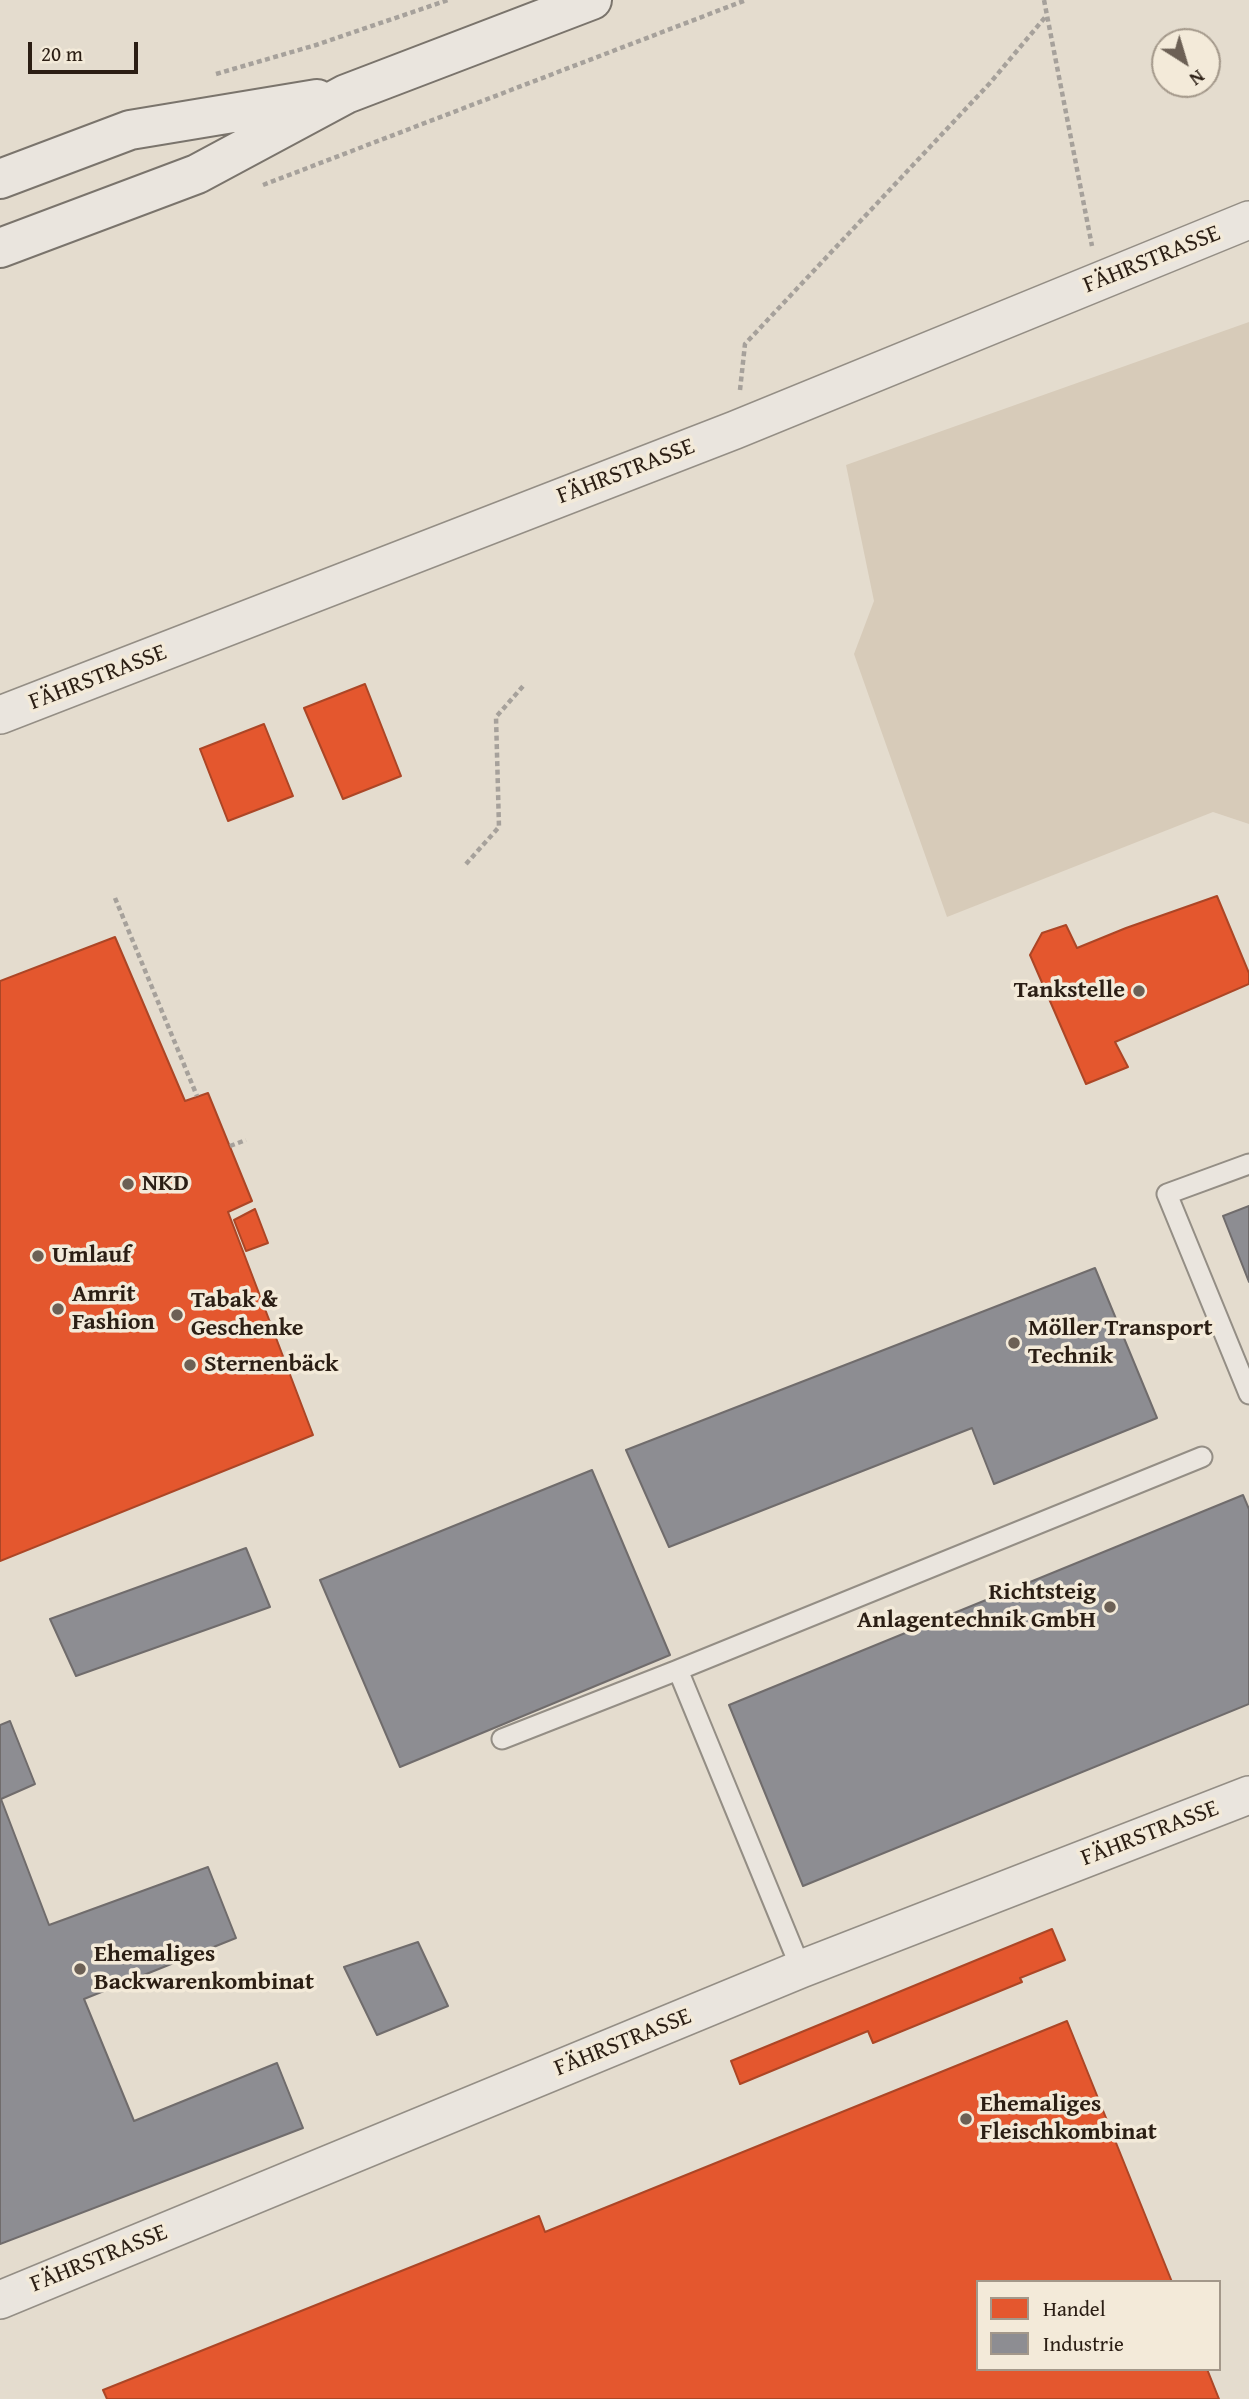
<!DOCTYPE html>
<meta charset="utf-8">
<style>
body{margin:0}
#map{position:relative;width:1249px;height:2399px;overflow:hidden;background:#e4dcce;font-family:"Gentium Book Plus",serif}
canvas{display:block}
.legend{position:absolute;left:976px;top:2280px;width:245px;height:91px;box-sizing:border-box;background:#f3ead9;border:2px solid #a3988a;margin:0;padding:9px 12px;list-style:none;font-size:21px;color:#2b1e14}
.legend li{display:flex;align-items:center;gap:14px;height:35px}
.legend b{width:35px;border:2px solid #a3988a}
.north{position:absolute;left:1151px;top:28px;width:70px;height:70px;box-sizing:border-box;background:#f3ead9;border:2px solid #a3988a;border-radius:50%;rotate:143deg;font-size:19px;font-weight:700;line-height:28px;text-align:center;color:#2b1e14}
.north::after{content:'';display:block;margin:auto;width:24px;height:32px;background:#6c6055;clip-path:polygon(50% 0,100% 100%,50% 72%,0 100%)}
.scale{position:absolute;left:28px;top:42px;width:110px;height:32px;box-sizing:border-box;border:4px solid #2b1e14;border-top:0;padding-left:9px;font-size:21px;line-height:24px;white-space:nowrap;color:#2b1e14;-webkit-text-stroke:5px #f3ead9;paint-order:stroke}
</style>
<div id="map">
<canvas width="1249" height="2399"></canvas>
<ul class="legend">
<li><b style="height:19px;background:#e4572e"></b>Handel</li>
<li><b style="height:19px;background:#8d8d92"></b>Industrie</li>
</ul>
<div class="north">N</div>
<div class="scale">20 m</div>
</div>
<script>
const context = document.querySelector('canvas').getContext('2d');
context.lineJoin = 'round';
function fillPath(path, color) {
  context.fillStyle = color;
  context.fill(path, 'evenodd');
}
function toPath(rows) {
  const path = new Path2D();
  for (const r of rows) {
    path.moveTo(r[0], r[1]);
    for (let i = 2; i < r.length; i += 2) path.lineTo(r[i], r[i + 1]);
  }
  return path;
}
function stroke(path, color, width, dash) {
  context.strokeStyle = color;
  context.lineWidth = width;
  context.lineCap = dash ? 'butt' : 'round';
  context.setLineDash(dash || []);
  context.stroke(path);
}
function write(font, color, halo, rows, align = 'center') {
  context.font = font + ' "Gentium Book Plus",serif';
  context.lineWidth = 7;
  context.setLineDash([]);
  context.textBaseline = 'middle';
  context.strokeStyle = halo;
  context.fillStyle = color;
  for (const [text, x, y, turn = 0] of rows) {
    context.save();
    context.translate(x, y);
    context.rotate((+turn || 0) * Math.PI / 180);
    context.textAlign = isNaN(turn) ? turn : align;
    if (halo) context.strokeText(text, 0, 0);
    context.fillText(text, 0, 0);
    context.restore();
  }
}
const green = toPath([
 [1249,322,1249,824,1213,812,947,917,854,654,874,601,846,465]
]);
const shops = toPath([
 [365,684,401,776,343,799,304,708,365,684],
 [264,724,293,796,228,821,200,749,264,724],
 [1217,896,1249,973,1249,984,1115,1042,1128,1067,1086,1084,1030,955,1042,933,1066,925,1077,948,1126,928,1217,896],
 [115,937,185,1101,208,1093,252,1201,228,1212,313,1435,0,1561,0,981,115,937],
 [255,1209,268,1243,246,1251,234,1220,255,1209],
 [1052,1929,1065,1960,1020,1978,1022,1982,873,2043,868,2031,740,2084,731,2061,1052,1929],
 [1067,2021,1172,2282,978,2282,978,2369,1207,2369,1219,2399,107,2399,103,2390,539,2216,545,2232,1067,2021]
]);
const industry = toPath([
 [1249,1206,1249,1282,1223,1216,1249,1206],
 [1095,1268,1157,1418,994,1484,972,1428,669,1547,626,1450,1095,1268],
 [592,1470,670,1655,400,1767,320,1580,592,1470],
 [1243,1495,1249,1509,1249,1704,803,1886,729,1705,1243,1495],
 [246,1548,270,1607,76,1676,50,1619,246,1548],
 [10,1721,35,1784,1,1799,49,1925,208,1867,236,1938,84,1999,134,2121,277,2063,303,2128,0,2244,0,1725,10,1721],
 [418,1942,448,2006,377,2035,344,1967,418,1942]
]);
const path = toPath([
 [1044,0,1092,246],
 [216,74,316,45,448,0],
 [263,185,746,0],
 [740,390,745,344,990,83,1047,15],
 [466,864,499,827,496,717,524,685],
 [115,898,197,1096],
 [230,1146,246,1140]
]);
const service = toPath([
 [1249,1164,1167,1194,1249,1394],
 [502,1739,678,1670],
 [801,1969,678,1670,1202,1457]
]);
const minor = toPath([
 [0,715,735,430,1249,220],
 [0,2300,801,1969,1249,1795]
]);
const secondary = toPath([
 [0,179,130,130,317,99],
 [0,248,197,174,346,94,592,0]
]);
const markers = [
 [1139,991,7,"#6c6055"],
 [128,1184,7,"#6c6055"],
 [38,1256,7,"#6c6055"],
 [58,1309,7,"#6c6055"],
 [177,1315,7,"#6c6055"],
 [1014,1343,7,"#6c6055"],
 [190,1365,7,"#6c6055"],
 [1110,1607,7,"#6c6055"],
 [80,1969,7,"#6c6055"],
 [966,2119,7,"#6c6055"]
];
const streetNames = [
 ["FÄHRSTRASSE",1152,260,-22],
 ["FÄHRSTRASSE",626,472,-21],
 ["FÄHRSTRASSE",98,678,-21],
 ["FÄHRSTRASSE",1150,1834,-21],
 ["FÄHRSTRASSE",623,2043,-22],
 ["FÄHRSTRASSE",99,2259,-22]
];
const poiNames = [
 ["Tankstelle",1125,991,"right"],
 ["NKD",142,1184],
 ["Umlauf",52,1256],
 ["Amrit",72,1295],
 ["Fashion",72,1323],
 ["Tabak &",191,1301],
 ["Geschenke",191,1329],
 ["Möller Transport",1028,1329],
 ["Technik",1028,1357],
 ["Sternenbäck",204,1365],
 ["Richtsteig",1096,1593,"right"],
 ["Anlagentechnik GmbH",1096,1621,"right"],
 ["Ehemaliges",94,1955],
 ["Backwarenkombinat",94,1983],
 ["Ehemaliges",980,2105],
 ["Fleischkombinat",980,2133]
];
fillPath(green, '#d7cbb9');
fillPath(shops, '#e4572e');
stroke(shops, '#ac4626', 2);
fillPath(industry, '#8d8d92');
stroke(industry, '#706c6c', 2);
stroke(service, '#948e85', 23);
stroke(minor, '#948e85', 40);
stroke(secondary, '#7a746c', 42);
stroke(path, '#a6a19b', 4.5, [5, 3.5]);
stroke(service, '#eae5de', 19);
stroke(minor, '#eae5de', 37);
stroke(secondary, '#eae5de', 38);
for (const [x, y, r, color] of markers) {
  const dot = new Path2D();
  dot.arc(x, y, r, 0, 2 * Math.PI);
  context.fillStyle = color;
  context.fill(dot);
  stroke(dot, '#f3ead9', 2.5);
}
write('24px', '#2b1e14', '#f3ead9', streetNames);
write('bold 24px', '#2b1e14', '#f3ead9', poiNames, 'left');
</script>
